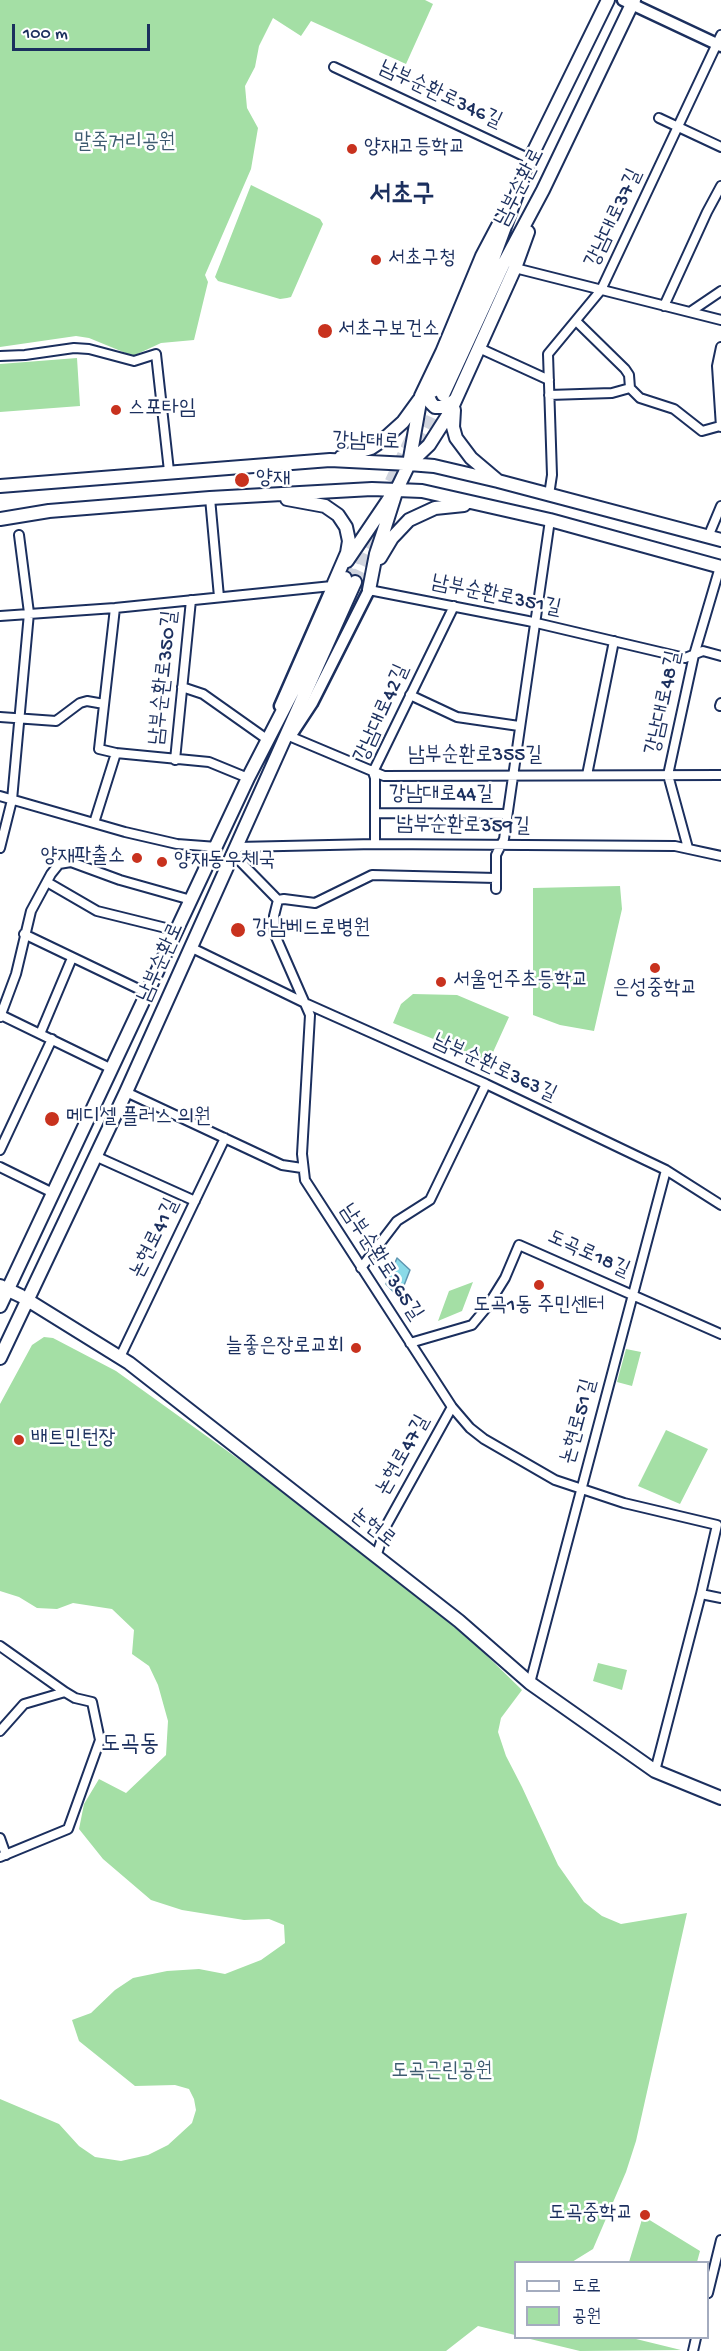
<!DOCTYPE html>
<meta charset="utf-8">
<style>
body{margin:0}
#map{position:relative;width:721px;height:2351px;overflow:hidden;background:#fff;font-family:"Gochi Hand","Poor Story",sans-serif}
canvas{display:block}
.legend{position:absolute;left:514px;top:2261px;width:195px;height:78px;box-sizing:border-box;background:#fff;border:2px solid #a4acbf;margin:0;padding:8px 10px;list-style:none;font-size:18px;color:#1b2f5e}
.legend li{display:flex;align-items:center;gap:12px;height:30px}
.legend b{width:30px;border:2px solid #a4acbf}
.scale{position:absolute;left:12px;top:24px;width:138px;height:27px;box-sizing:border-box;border:3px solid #1b2f5e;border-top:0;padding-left:8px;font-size:18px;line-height:21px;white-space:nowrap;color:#1b2f5e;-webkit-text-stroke:4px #fff;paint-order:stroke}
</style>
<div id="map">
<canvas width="721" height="2351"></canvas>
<ul class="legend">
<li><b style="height:8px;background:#fff"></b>도로</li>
<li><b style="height:16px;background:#a4dfa5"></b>공원</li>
</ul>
<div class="scale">100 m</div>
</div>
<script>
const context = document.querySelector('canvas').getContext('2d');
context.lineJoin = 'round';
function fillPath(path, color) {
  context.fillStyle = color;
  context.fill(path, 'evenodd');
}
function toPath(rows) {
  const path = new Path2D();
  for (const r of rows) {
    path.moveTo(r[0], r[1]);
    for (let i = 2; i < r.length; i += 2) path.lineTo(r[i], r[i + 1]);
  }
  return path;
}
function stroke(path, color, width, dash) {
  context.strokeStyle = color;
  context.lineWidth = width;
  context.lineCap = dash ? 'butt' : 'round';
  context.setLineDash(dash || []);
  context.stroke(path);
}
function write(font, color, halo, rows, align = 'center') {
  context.font = font + ' "Gochi Hand","Poor Story",sans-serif';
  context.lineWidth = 5;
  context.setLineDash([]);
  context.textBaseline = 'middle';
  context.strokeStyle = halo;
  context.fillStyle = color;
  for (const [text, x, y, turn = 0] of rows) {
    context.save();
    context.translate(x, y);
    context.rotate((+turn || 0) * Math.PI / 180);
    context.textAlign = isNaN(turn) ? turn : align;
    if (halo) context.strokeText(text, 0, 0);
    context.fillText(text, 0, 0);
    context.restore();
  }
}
const green = toPath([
 [0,0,425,0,433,4,406,64,311,21,301,36,273,18,259,46,255,67,245,86,247,108,258,128,251,169,205,275,208,282,194,340,161,343,133,356,89,338,76,336,0,347],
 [251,185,320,219,323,224,291,297,287,298,280,299,218,281,215,277],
 [77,358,80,406,0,412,0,364],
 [620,886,622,909,594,1031,560,1025,533,1015,533,888],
 [413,994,457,995,509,1017,489,1061,393,1023,401,1004],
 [473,1282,462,1311,438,1321,449,1291],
 [44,1337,53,1338,116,1371,351,1540,479,1648,522,1690,501,1718,498,1732,506,1756,522,1787,558,1865,584,1902,602,1916,621,1924,687,1913,636,2141,626,2172,593,2249,572,2262,516,2262,515,2335,478,2326,446,2351,0,2351,0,2099,59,2124,79,2146,95,2157,121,2161,148,2155,168,2145,192,2123,196,2110,194,2099,189,2089,175,2085,135,2086,79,2041,72,2020,91,2013,115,1990,133,1978,167,1971,199,1969,225,1974,261,1960,285,1943,284,1925,269,1919,244,1920,182,1910,151,1900,103,1859,79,1829,84,1804,99,1779,126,1793,166,1755,168,1721,158,1685,149,1666,132,1654,134,1630,112,1609,73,1603,57,1609,37,1608,19,1597,0,1591,0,1404,32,1345],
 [626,1349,641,1352,632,1386,617,1382],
 [666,1430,708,1449,680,1504,638,1486],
 [598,1663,627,1670,622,1690,593,1681],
 [643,2216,700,2251,697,2262,629,2262],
 [526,2338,632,2338,681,2350,580,2351]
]);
const water = toPath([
 [397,1258,410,1270,401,1293,406,1305,386,1284,397,1258]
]);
const primaryTunnel = toPath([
 [412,461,441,398],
 [383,498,411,438],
 [345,578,358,552],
 [355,582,380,529]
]);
const street = toPath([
 [334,67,530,159],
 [659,118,721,147],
 [515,268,721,320],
 [664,306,707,212,721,186],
 [690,312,721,291],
 [721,347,717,366,721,427],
 [479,348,549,380],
 [0,356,25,355,74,348,89,349,134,361,156,354,169,471],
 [630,388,640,398,674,409,702,431,720,426],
 [549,395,612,393,630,388,629,375,625,369,576,321],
 [549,495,552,475,548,354,601,290,721,35],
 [210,498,219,597],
 [708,537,721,506],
 [369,590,528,621,685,658,703,651,721,656],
 [115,608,99,749,116,753,209,762,248,778],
 [0,616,115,608,332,586],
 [182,687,203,694,268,740],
 [410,695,457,717,519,726],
 [720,706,721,703],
 [0,717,56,721,80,703,87,701,104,704],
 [289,736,384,776,721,775],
 [175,760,191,600],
 [587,775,614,641],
 [0,796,125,832,177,844,217,847],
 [375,813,507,814],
 [94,823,116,753],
 [375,844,375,778,373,772,454,606],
 [237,847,375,844,675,846,721,856],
 [0,848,12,800,29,613,19,535],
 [688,848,668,775,694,655,720,567],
 [233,854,278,900],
 [47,882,97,911,178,931],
 [496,889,496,855,504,839,550,520],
 [278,900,274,916,275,935,310,1015,302,1154,305,1180,452,1407,470,1428,484,1439,555,1480,624,1503,717,1525,701,1594,721,1598],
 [278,900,284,899,315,903,372,875,496,878],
 [24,934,147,993],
 [190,947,307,1004,486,1084,666,1170,721,1205],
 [1,1015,112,1069],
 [0,1017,16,974,31,911,51,874,59,864,71,862,120,880,191,900],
 [40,1034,72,958],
 [126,1092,282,1165,302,1168],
 [0,1150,52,1039],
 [95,1156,195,1201],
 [0,1167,53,1193],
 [361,1268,397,1221,430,1200,486,1084],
 [410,1343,472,1325,487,1307,505,1278,519,1245,721,1334],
 [120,1357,225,1138],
 [376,1557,386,1526,452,1407],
 [0,1646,65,1692,75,1698,92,1702,100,1740,68,1829,0,1857],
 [530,1683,666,1170],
 [0,1731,24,1704,65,1692],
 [655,1771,701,1594],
 [0,1838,6,1855],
 [708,2293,721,2240],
 [693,2351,696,2338]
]);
const secondary = toPath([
 [623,0,721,46],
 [280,706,334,583],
 [291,735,312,703,369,590]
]);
const primary = toPath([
 [440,357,482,256,501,220],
 [431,382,427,394,431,403,435,407,446,407,455,400],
 [433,391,493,259,530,159,608,0],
 [443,395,503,265,543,190,634,0],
 [454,410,453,427,456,438,471,458,497,480],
 [341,457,371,448,383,440,403,422,419,400],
 [409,464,429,445,450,412,515,268,528,232],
 [0,486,330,460,409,464,434,466,498,481,721,540],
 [287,499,325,506,338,515,346,527,349,541,347,553,334,583],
 [0,519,49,511,210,498,372,489,422,491,550,520,721,567],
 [380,558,392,538,409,520,435,508,464,505],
 [347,561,391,496],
 [369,590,376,554,384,530,397,489,409,464,421,396,443,350],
 [0,1286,21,1296,129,1363,459,1621,530,1683,655,1771,721,1798],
 [0,1306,248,778,296,685,345,578],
 [0,1358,126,1092,355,582]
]);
const markers = [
 [352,149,6,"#c8321e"],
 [376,260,6,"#c8321e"],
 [325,331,8,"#c8321e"],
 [116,410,6,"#c8321e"],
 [242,480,8,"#c8321e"],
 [137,858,6,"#c8321e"],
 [162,862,6,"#c8321e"],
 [238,930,8,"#c8321e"],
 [655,968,6,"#c8321e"],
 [441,982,6,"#c8321e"],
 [52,1119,8,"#c8321e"],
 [539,1285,6,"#c8321e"],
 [356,1348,6,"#c8321e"],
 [19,1440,6,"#c8321e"],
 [645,2215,6,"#c8321e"]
];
const streetNames = [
 ["남부순환로346길",440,96,25],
 ["남부순환로",521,188,-63],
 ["강남대로37길",615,219,-65],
 ["강남대로",366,443,2],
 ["남부순환로351길",496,597,12],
 ["남부순환로350길",165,678,-84],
 ["강남대로48길",665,703,-78],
 ["강남대로42길",383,714,-66],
 ["남부순환로355길",475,757],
 ["강남대로44길",441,796],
 ["남부순환로359길",463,827,1],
 ["남부순환로",162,963,-66],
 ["남부순환로363길",494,1069,25],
 ["논현로41길",156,1239,-64],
 ["도곡로18길",588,1255,24],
 ["남부순환로365길",380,1263,57],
 ["논현로51길",580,1422,-75],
 ["논현로47길",404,1456,-61],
 ["논현로",372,1529,38]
];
const parkNames = [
 ["말죽거리공원",125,144],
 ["도곡근린공원",442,2073]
];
const poiNames = [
 ["양재고등학교",364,149],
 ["서초구청",388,260],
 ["서초구보건소",338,331],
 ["스포타임",128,410],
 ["양재",256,480],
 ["양재파출소",125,858,"right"],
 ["양재동우체국",174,862],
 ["강남베드로병원",252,930],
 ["서울언주초등학교",453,982],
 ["은성중학교",655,990,"center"],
 ["메디셀 플러스 의원",66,1119],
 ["도곡1동 주민센터",539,1307,"center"],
 ["늘좋은장로교회",344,1348,"right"],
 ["배트민턴장",31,1440],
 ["도곡중학교",633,2215,"right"]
];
const quarterNames = [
 ["도곡동",130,1746]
];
const districtNames = [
 ["서초구",402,197]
];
fillPath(green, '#a4dfa5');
fillPath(water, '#8adae8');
stroke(water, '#5e96b1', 1.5);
stroke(primaryTunnel, '#d1d5df', 12, [12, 6]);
stroke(street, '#1b2f5e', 12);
stroke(secondary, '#1b2f5e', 15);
stroke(primary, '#1b2f5e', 16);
stroke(street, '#fff', 8);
stroke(secondary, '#fff', 10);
stroke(primary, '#fff', 12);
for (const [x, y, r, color] of markers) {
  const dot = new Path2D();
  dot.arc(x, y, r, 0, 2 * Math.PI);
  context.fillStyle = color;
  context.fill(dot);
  stroke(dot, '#fff', 2);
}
write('21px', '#1b2f5e', '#fff', streetNames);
write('21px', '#3d5b70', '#fff', parkNames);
write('21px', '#1b2f5e', '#fff', poiNames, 'left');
write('24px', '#1b2f5e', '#fff', quarterNames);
write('bold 27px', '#1b2f5e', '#fff', districtNames);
</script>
